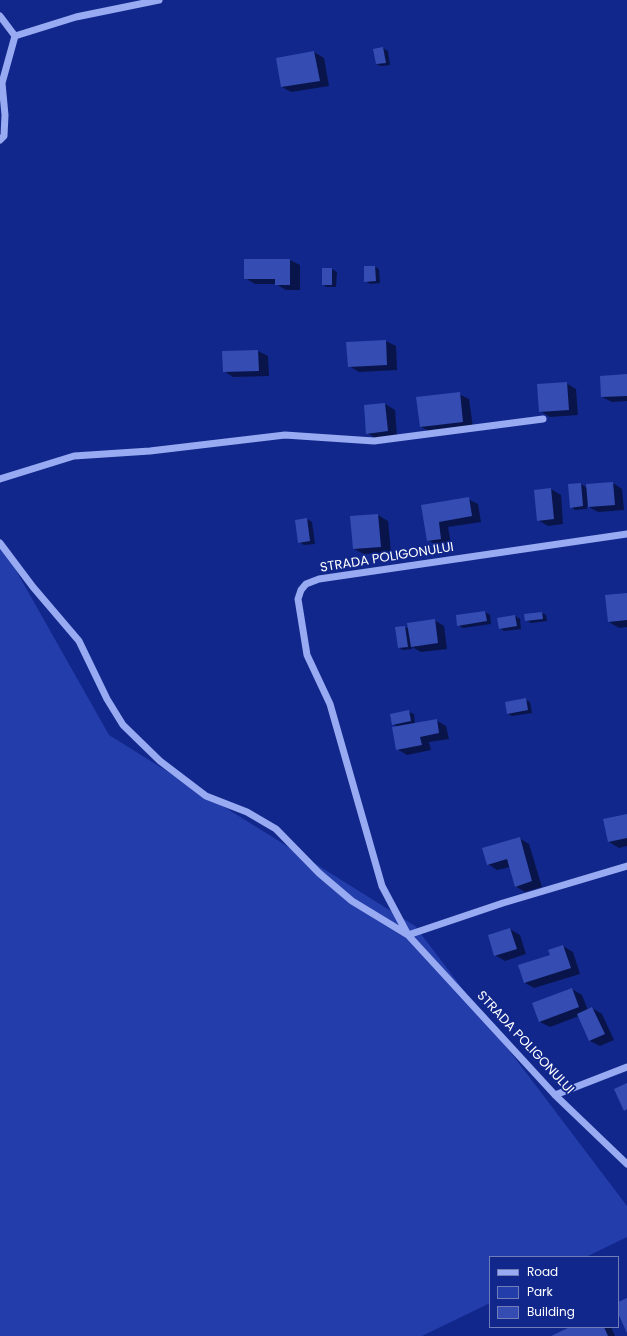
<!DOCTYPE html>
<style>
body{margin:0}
#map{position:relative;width:627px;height:1336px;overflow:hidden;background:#11278b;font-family:Poppins,sans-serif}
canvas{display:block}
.legend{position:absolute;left:489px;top:1256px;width:130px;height:72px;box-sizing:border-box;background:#11278b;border:1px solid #707db9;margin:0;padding:5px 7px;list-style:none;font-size:12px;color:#fff}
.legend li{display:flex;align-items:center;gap:8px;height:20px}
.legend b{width:20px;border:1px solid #707db9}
</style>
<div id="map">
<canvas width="627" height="1336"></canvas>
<ul class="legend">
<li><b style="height:5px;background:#98aaf1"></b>Road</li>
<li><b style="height:11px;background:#233dab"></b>Park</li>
<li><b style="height:11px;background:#354db3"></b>Building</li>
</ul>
</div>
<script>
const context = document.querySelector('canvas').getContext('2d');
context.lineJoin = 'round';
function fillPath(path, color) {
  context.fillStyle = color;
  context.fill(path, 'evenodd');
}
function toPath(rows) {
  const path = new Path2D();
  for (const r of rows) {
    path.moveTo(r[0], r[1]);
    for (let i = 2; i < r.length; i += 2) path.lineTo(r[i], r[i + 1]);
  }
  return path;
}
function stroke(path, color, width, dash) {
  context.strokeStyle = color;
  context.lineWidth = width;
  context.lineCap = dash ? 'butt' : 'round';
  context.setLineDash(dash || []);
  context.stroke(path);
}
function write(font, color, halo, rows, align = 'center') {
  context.font = font + ' Poppins,sans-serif';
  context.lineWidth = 3.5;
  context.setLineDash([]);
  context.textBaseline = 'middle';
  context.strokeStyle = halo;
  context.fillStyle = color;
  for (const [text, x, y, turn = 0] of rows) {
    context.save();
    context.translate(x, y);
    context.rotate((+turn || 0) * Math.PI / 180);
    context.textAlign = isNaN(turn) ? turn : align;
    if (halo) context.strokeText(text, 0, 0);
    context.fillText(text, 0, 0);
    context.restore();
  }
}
const green = toPath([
 [0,542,109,735,415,926,627,1206,627,1237,586,1257,490,1257,490,1303,422,1336,0,1336]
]);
const shadow = toPath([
 [383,48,388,51,390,65,381,66,376,64],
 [314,52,324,58,329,86,291,92,282,87],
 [245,260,290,260,300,265,300,290,286,290,276,284,255,284,245,278],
 [375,267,379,269,380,283,370,284,365,281],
 [332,269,337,272,336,287,327,287,323,285],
 [386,341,396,346,397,370,359,372,349,366],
 [258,351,268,356,269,376,233,377,224,371],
 [627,375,627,401,612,402,602,397],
 [566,383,576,389,578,415,550,417,540,411],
 [459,394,469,399,473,427,431,432,421,427],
 [385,404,395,410,397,436,377,439,367,433],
 [613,483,622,489,624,510,598,512,587,506,587,509,575,510,571,507,581,484,587,488],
 [551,489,561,495,563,524,548,526,538,520],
 [468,499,478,504,481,522,448,527,451,544,438,546,428,540,422,506],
 [378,515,388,521,391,552,364,554,354,549,351,517],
 [307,519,312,522,315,544,304,545,299,542],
 [627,594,627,627,619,628,609,622],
 [485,612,490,615,491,624,463,628,458,625],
 [542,613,546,615,547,621,531,623,526,620],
 [515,616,520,619,521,629,504,631,500,628],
 [434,620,444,626,447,649,421,652,412,647,412,649,403,650,399,648,396,628,405,627,409,629],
 [526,700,530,702,532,713,512,716,508,714],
 [409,712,414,714,415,724,436,720,446,726,449,739,429,742,431,750,407,755,397,749,398,727,393,724],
 [627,815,627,846,619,848,609,842,604,820],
 [519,838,529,844,542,887,525,892,515,886,510,867,497,870,488,864],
 [510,929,520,935,526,954,505,961,495,955,489,936],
 [563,946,573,952,580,974,534,988,525,983,551,955,550,950],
 [572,989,582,995,588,1010,592,1008,602,1014,614,1040,600,1046,590,1041,579,1016,550,1027,540,1022],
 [573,1327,611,1327,615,1336,553,1336]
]);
const building = toPath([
 [383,47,386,63,376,64,373,49],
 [314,51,320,81,281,87,276,58],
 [244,259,290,259,290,285,275,285,275,279,244,279],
 [364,266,375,266,376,281,364,282],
 [322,268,332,268,332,285,322,285],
 [386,340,387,365,348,367,346,342],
 [258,350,259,371,223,372,222,351],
 [627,374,627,396,601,397,600,376],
 [567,382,569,410,539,412,537,384],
 [460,392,463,422,420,427,416,397],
 [385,403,388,431,366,434,364,405],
 [613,482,615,505,588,507,586,484],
 [581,483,583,506,570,508,568,484],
 [551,488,554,519,537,521,534,490],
 [469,497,472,516,439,522,441,539,427,541,421,505],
 [378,514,381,547,353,549,350,516],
 [307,518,310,541,298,543,295,520],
 [627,593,627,620,608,622,605,595],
 [485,611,487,621,457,626,456,615],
 [542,612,543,619,525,621,524,614],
 [515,615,517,626,499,629,497,618],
 [435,619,438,643,411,647,407,623],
 [405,626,408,647,398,648,395,627],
 [526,698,528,710,507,714,505,702],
 [409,710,411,721,392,725,390,714],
 [437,719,439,733,420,737,422,745,396,750,392,727],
 [627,814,627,838,608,842,603,819],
 [520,837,532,881,515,887,507,859,487,865,482,848],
 [510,928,517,949,494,956,488,935],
 [563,945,571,968,524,983,518,965,550,955,548,950],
 [572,988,579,1007,539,1022,532,1003],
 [592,1007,605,1034,589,1041,577,1014],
 [627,1083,627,1109,624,1111,614,1089],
 [627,1298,627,1333,618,1313,618,1302],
 [570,1327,604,1327,608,1336,551,1336]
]);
const minor = toPath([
 [0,16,15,36,2,83,5,115,4,136,0,140],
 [15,36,76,17,159,0],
 [0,479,74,456,150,451,285,435,374,441,543,419],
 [627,534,319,579,306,584,301,590,298,599,307,655,330,704,382,886,408,935,555,1095,627,1164],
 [0,543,33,587,79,641,107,699,123,725,160,761,206,796,247,812,276,829,319,873,352,901,408,935,503,903,627,866],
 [555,1095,627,1067]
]);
const streetNames = [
 ["STRADA POLIGONULUI",387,558,-9],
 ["STRADA POLIGONULUI",525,1043,47]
];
fillPath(green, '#233dab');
fillPath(shadow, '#0007');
fillPath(building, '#354db3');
stroke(minor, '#98aaf1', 7);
write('13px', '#fff', '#11278b', streetNames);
</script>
